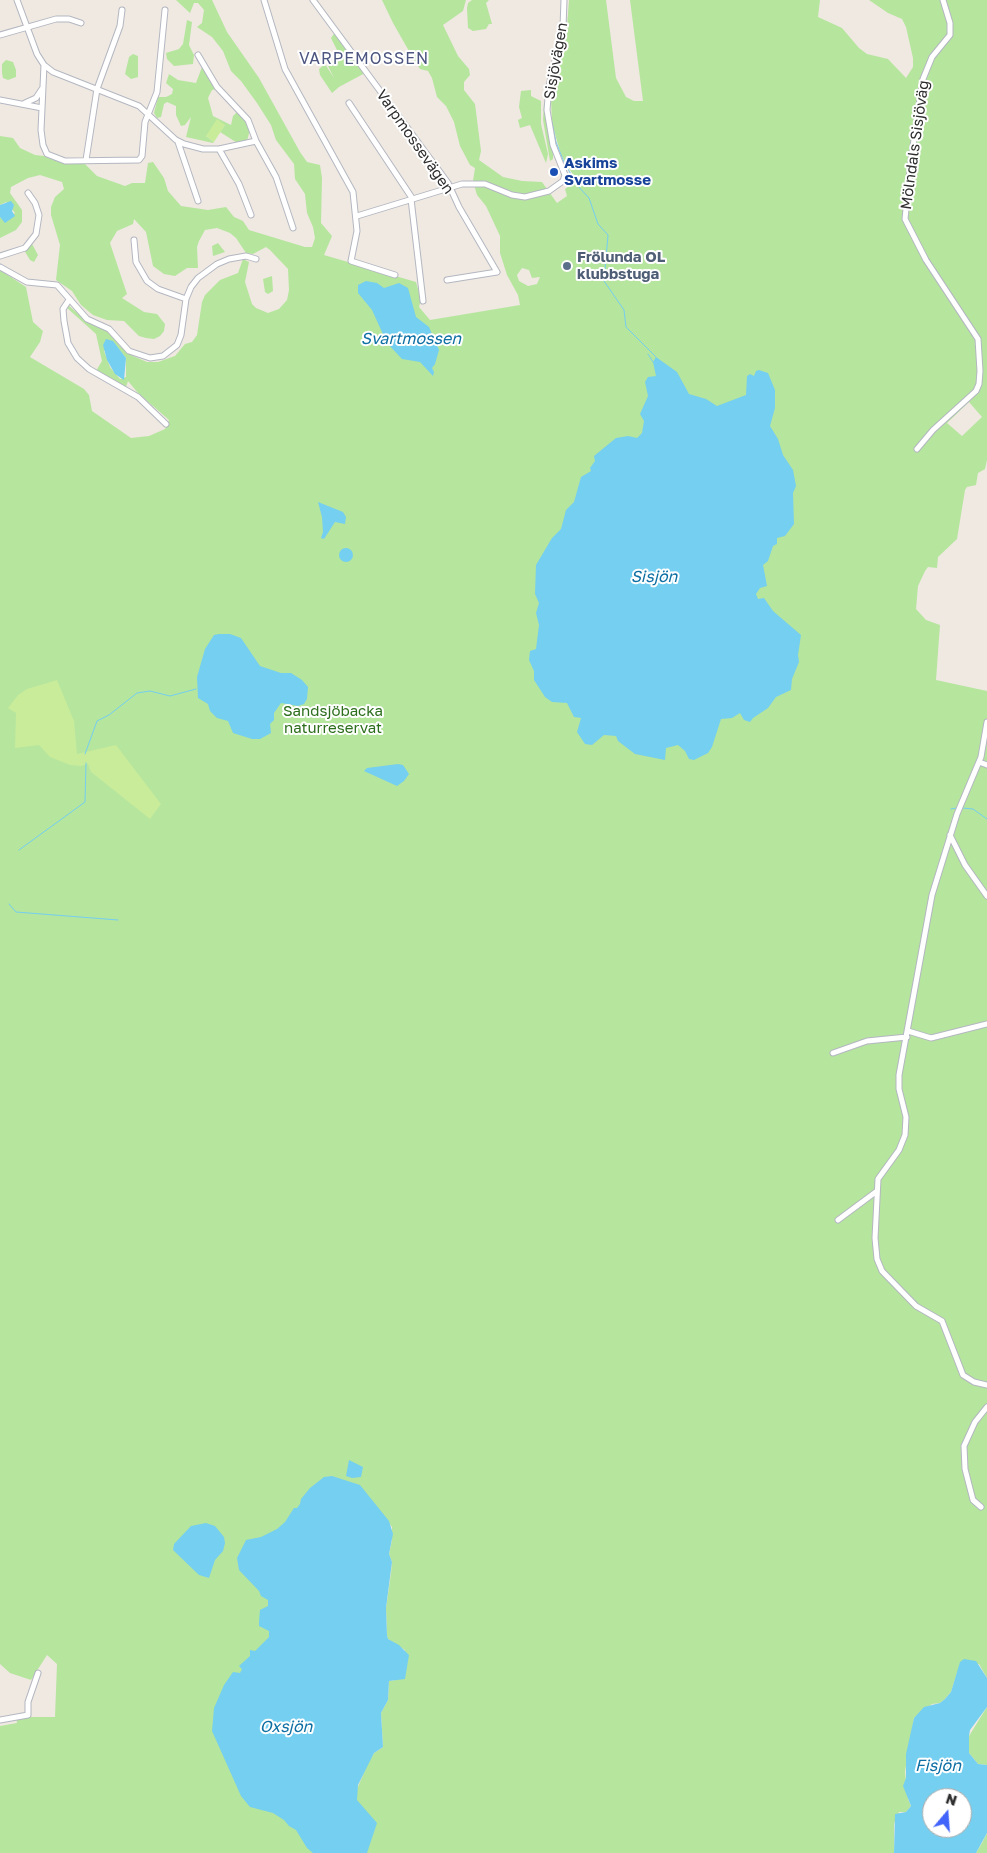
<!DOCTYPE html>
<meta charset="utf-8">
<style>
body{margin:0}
#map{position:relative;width:987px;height:1853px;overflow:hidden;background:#efe9e1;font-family:"Golos Text",sans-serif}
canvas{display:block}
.north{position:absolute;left:922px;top:1788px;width:50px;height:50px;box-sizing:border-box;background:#fff;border:1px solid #ababab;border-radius:50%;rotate:18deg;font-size:14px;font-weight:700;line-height:20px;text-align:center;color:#2e2e2e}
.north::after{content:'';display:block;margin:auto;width:18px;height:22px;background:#4264fb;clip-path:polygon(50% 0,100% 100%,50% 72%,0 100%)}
</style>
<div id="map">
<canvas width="987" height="1853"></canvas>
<div class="north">N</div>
</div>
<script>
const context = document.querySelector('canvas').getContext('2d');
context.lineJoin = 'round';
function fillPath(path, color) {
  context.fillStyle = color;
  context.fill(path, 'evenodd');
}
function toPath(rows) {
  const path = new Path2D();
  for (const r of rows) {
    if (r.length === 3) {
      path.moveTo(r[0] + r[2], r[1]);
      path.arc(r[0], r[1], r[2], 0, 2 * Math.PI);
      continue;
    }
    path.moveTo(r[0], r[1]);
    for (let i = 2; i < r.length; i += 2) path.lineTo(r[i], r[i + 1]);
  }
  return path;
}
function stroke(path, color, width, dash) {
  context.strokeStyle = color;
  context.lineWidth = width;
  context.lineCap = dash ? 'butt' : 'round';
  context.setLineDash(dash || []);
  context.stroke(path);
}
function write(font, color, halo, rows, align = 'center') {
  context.font = font + ' "Golos Text",sans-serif';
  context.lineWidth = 4;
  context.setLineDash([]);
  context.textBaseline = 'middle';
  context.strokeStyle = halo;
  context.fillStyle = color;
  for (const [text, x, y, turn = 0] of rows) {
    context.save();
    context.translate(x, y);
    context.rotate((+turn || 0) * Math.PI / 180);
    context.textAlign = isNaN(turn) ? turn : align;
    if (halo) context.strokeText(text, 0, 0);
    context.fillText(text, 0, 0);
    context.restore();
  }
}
const green = toPath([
 [176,0,212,0,227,32,259,78,300,152,307,162,320,165,322,178,321,223,332,236,324,255,416,282,421,300,419,307,430,320,520,305,518,295,507,275,500,253,500,236,486,206,477,195,473,181,475,168,470,165,460,146,454,122,446,106,437,97,432,78,428,71,420,69,413,58,393,23,382,0,466,0,463,11,443,25,458,56,469,69,470,75,464,82,464,90,475,104,481,151,479,160,503,177,522,181,542,182,557,203,567,196,565,189,573,183,575,178,561,155,552,123,551,99,553,79,567,27,569,0,606,0,616,78,626,97,634,101,643,101,630,0,820,0,818,17,842,28,859,48,867,54,888,59,906,78,913,67,913,58,906,27,902,19,888,13,869,0,987,0,987,460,985,469,978,473,976,485,967,487,965,490,957,539,938,557,937,568,928,567,925,571,918,586,916,609,926,620,940,625,936,680,987,691,987,1678,979,1664,957,1673,951,1692,945,1699,940,1703,932,1704,914,1718,905,1772,908,1799,911,1806,906,1812,899,1812,894,1824,894,1853,0,1853,0,1726,17,1723,16,1717,55,1717,57,1664,47,1655,31,1680,10,1673,0,1664,0,270,26,287,33,322,43,331,40,342,30,357,84,389,89,395,92,411,131,438,149,436,165,429,169,420,138,393,128,381,126,387,96,371,102,361,96,334,66,307,68,305,89,323,109,332,119,345,133,356,147,362,158,362,175,356,185,344,192,342,197,335,202,302,205,295,220,280,238,273,243,259,249,262,245,282,252,304,256,308,268,313,279,309,287,300,289,290,288,269,270,250,266,247,253,254,246,253,236,238,230,233,217,228,205,230,199,241,197,247,198,268,187,268,175,276,164,274,153,266,146,232,134,219,133,224,117,231,110,243,127,294,122,298,144,312,157,314,165,324,164,331,160,336,154,339,146,338,139,336,124,321,107,320,93,315,81,305,72,291,56,280,60,245,51,215,51,207,55,197,64,189,62,182,40,175,28,178,11,187,10,193,22,210,22,222,16,230,0,238,0,217,4,220,15,213,6,202,0,205,0,136,13,138,20,148,35,155,44,156,59,162,84,163,97,176,125,186,132,183,145,183,148,163,153,162,164,178,168,191,181,206,208,210,226,207,234,217,243,221,249,230,305,247,312,247,315,238,313,227,307,213,305,194,295,179,294,164,276,140,271,125,257,103,241,81,231,71,223,51,212,37,197,27,202,23,204,10,198,3,194,3,190,13],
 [522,268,529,270,532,278,540,277,537,284,528,286,519,281,517,275],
 [116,346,126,358,126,377,120,379,110,367,104,351],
 [969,402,982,417,962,436,947,423],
 [369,1498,392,1527,392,1540,389,1554,392,1562,391,1573,386,1608,387,1635,388,1639,405,1650,396,1680,389,1681,388,1700,381,1713,383,1747,374,1753,368,1763,357,1789,303,1790],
 [472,0,489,0,486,3,492,24,489,24,486,29,473,31,468,28,467,8,468,3],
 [187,20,192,22,189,45,194,55,193,64,174,66,167,59,166,53,179,49,183,44],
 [336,31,365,73,339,87,332,93,320,75,319,69,325,64,334,78,328,66,337,56,338,52,331,38],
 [133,54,138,56,138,77,131,79,125,74,129,57],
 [6,60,13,62,16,70,16,77,8,80,3,78,2,73,2,64],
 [202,67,217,89,212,90,208,98,213,116,231,125,233,116,238,111,245,118,250,129,247,141,239,144,220,132,225,125,206,136,214,142,213,143,186,137,191,117,185,125,181,126,176,115,176,106,167,102,164,104,161,117,157,118,154,113,158,97,166,97,172,94,173,89,166,83,169,74,178,80,196,83],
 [531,90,531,96,541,101,541,124,548,154,546,163,530,125,520,128,518,120,522,118,519,107,521,91],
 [544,102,548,132,553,153,553,159,550,161,543,120],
 [218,243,225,252,213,256,212,246],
 [32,244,38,255,34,262,30,260,24,250],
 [272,276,273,291,268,294,265,292,263,279],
 [987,1707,987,1765,978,1764,969,1753,969,1736],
 [987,1833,987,1853,976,1853,982,1843]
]);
const pitch = toPath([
 [217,119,225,125,214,142,206,136],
 [57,680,74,721,77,754,116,745,161,804,150,819,91,772,88,764,81,766,70,765,50,757,39,745,15,748,16,713,8,708,18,695,27,689]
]);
const water = toPath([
 [11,201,14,205,12,211,15,216,5,223,0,217,0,205],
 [366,281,377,283,384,288,399,283,408,288,416,317,429,327,439,350,435,364,432,368,434,372,433,376,420,362,402,359,387,343,372,310,358,293,358,285],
 [106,339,113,341,126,358,124,380,115,374,107,360,103,345],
 [656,357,677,372,689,394,706,399,717,406,746,395,747,376,750,374,754,376,756,371,759,370,768,373,775,390,775,408,770,426,778,439,783,455,793,470,796,486,793,493,794,524,785,536,777,538,777,544,773,546,768,561,763,565,767,586,760,588,756,594,758,599,764,598,773,611,801,635,798,655,799,662,792,679,791,690,776,697,768,708,753,718,750,722,744,720,740,713,732,718,721,719,712,747,708,753,694,760,689,759,685,751,678,745,666,748,665,760,635,754,618,741,616,736,604,735,592,745,585,744,577,732,581,718,574,717,567,703,552,702,545,697,534,680,534,671,529,660,530,651,536,649,539,625,536,613,539,603,535,594,536,565,552,538,561,529,566,510,574,502,581,477,591,471,590,468,595,461,594,456,616,438,628,436,637,438,642,433,644,421,640,414,648,396,645,382,648,377,656,376,653,362],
 [318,502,343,512,346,517,345,524,335,522,324,539,321,538,323,532,322,517],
 [346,555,7],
 [219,634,230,634,241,638,260,666,281,673,291,673,302,680,308,687,307,699,304,704,298,706,281,703,274,713,274,720,270,724,271,733,260,739,252,739,233,733,228,721,217,718,210,711,208,704,198,698,197,677,205,649,214,635],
 [398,764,403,765,409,774,404,781,397,786,364,771,367,768],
 [349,1460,363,1467,361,1477,352,1478,346,1476],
 [332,1476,360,1485,389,1521,393,1534,389,1554,392,1562,386,1608,387,1635,388,1639,399,1645,409,1655,405,1679,389,1681,388,1700,381,1713,383,1747,374,1753,358,1785,357,1800,377,1823,367,1853,313,1853,307,1848,296,1830,289,1826,284,1820,273,1813,250,1807,241,1796,212,1731,214,1708,224,1685,233,1672,240,1673,242,1669,239,1666,250,1656,250,1650,255,1651,269,1637,269,1631,259,1626,259,1622,260,1610,268,1606,268,1600,261,1596,259,1591,239,1570,237,1558,246,1540,261,1537,277,1529,285,1522,294,1508,297,1508,300,1504,301,1499,310,1488,324,1477],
 [206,1523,215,1526,224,1537,225,1543,223,1551,215,1560,209,1578,199,1575,173,1550,174,1544,191,1526],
 [964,1659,976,1661,987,1678,987,1707,970,1730,969,1736,969,1753,978,1764,987,1765,987,1833,976,1853,894,1853,895,1814,906,1812,911,1806,903,1786,906,1778,906,1754,914,1718,924,1707,940,1703,945,1699,951,1692,960,1662],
 [932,1798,962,1798,962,1828,932,1828]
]);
const stream = toPath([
 [552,122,556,142,564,162,577,185,589,198,598,224,608,235,604,281,624,310,626,327,656,357],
 [648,354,653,362],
 [85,754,97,721,109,715,137,693,150,691,170,696,196,689],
 [962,808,973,809,987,819],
 [951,809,957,808],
 [19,850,85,802,86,763],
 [9,904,16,912,118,920]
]);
const minor = toPath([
 [17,0,37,54,44,65,53,72,139,106,176,140,184,144,203,149,219,149,256,141],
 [264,0,285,69,353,192,357,231,351,261,395,275],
 [313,0,448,183,459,207,497,272,447,280],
 [0,35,56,19,69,19,81,23],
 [198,55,217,87,248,120,256,141,276,177,293,228],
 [44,65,41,130,43,145,47,154,65,161,139,160,142,156,145,122,157,92,165,10],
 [0,100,42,108],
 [25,103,36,98,42,89],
 [349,103,412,198],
 [178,142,198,201],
 [219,149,239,184,251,215],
 [86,160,97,89,120,26,122,10],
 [411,199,423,301],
 [357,216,462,184,485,184,512,195,525,197,549,191,563,181,565,175,553,145,547,110,549,86,563,27,564,0],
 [134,240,136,262,147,281,158,289,186,299],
 [0,256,25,248,36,234,39,215,35,203,28,193],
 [0,267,27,282,57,285,87,319,109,329,129,351,150,358,163,356,177,345,181,335,186,299,191,287,198,278,217,264,229,259,246,256,256,259],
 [69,300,63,309,64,321,68,343,77,358,89,369,138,397,166,424],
 [917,449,933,430,976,391,979,384,980,371,978,339,926,260,905,219,911,160,923,79,932,57,950,35,950,23,943,0],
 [987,722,981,757,957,814,932,895,899,1075,899,1089,906,1117,905,1135,899,1150,878,1179,875,1238,877,1259,882,1271,916,1306,942,1321,963,1375,974,1382,987,1385],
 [979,762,987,765],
 [950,835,965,865,987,896],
 [908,1031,931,1038,987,1024],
 [833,1053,867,1041,907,1037],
 [838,1220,877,1191],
 [981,1507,973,1500,965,1469,964,1446,975,1422,987,1407],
 [0,1720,28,1715,28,1702,38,1673]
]);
const markers = [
 [554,172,5,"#1a4fb4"],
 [567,266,5,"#5c6f8a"]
];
const streetNames = [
 ["Sisjövägen",556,61,-80],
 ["Varpmossevägen",415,142,55],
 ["Mölndals Sisjöväg",915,145,-82]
];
const transitNames = [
 ["Askims",564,163],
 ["Svartmosse",564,180]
];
const serviceNames = [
 ["Frölunda OL",577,257],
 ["klubbstuga",577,274]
];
const parkNames = [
 ["Sandsjöbacka",333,711],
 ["naturreservat",333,728]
];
const neighbourhoodNames = [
 ["VARPEMOSSEN",364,59]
];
const waterNames = [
 ["Svartmossen",411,339],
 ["Sisjön",654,577],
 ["Oxsjön",286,1727],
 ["Fisjön",938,1766]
];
fillPath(green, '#b6e59e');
fillPath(pitch, '#c9ec9a');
fillPath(water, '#75cff0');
stroke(stream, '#75cff0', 1);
stroke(minor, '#b4b7c1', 7);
stroke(minor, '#fff', 5);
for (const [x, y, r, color] of markers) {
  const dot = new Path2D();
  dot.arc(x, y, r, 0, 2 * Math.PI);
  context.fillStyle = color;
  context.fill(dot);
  stroke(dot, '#fff', 2);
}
write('15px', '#2e2e2e', '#fff', streetNames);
write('bold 15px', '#164399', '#fff', transitNames, 'left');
write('bold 15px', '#4e5e75', '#fff', serviceNames, 'left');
write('15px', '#2c6e1b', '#fff', parkNames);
context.letterSpacing = '1px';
write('16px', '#4d5680', '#fff', neighbourhoodNames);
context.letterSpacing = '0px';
write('italic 16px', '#0d6fa3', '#fff', waterNames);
</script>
